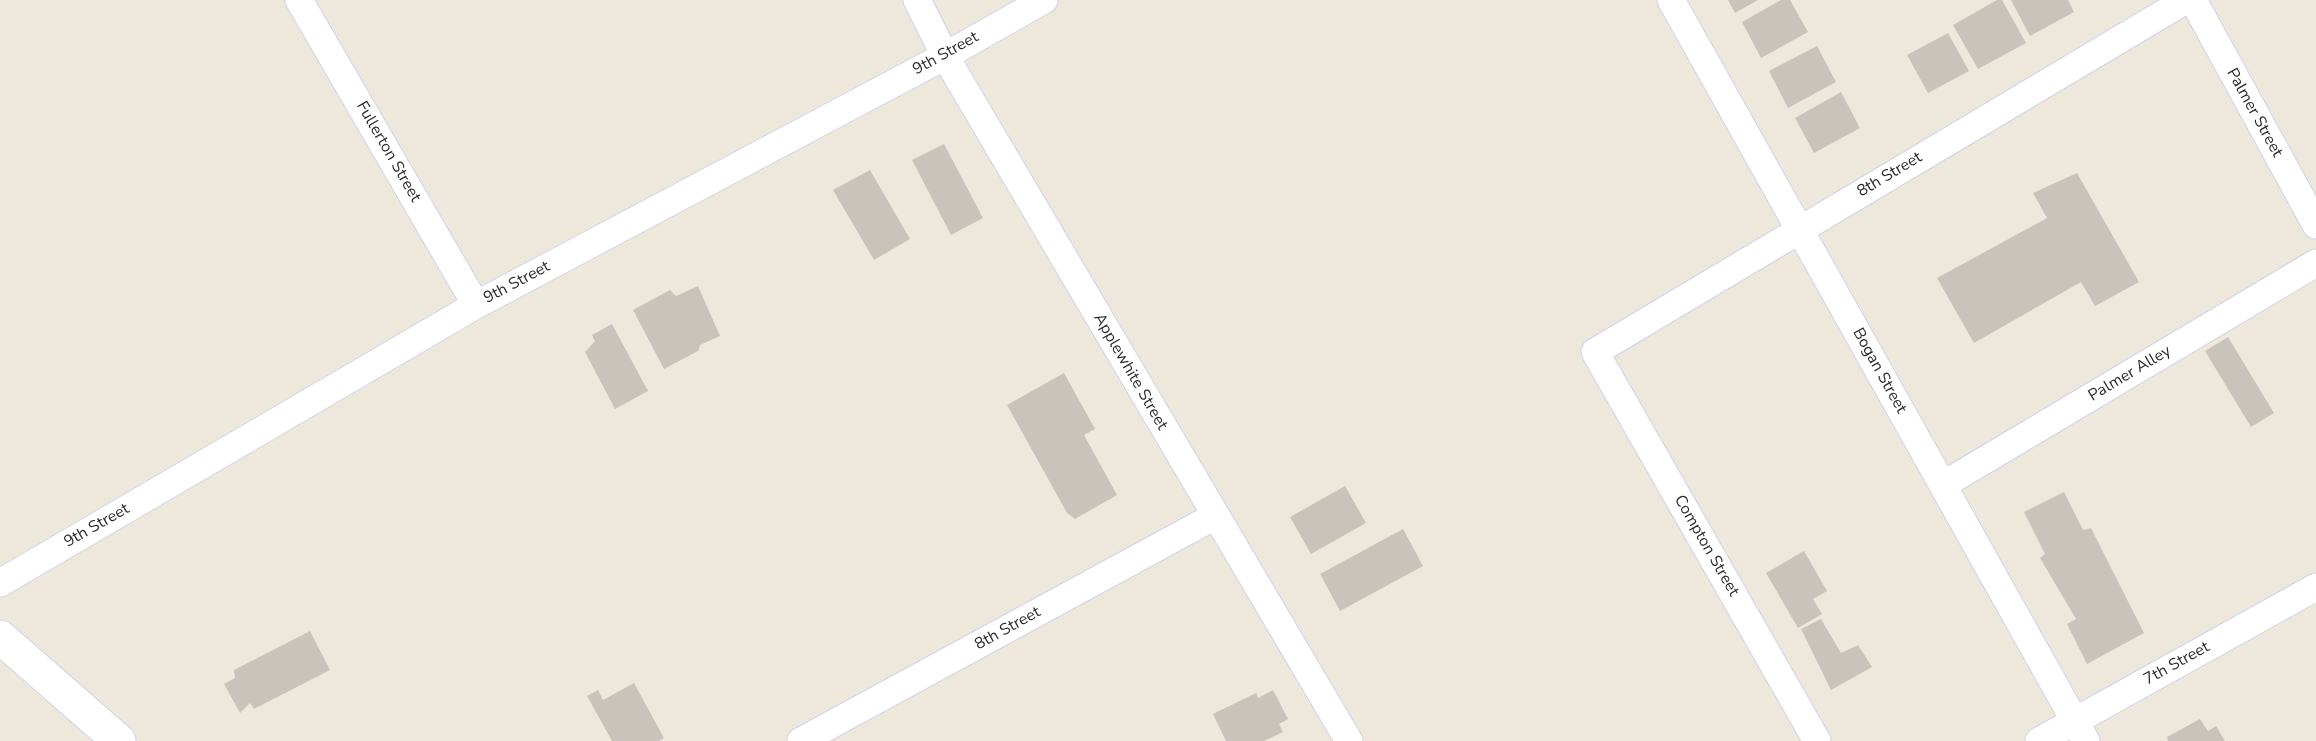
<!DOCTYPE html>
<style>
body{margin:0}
canvas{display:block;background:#eee7dc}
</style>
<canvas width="2316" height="741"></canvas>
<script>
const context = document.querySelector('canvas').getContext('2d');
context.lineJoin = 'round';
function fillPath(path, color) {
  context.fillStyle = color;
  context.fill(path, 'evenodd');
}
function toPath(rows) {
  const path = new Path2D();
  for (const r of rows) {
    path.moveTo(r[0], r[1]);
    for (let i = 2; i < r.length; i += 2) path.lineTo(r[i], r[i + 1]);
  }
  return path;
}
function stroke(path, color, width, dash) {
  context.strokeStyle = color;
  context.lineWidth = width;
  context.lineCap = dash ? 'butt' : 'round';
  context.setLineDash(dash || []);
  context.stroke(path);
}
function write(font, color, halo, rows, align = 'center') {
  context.font = font + ' "Nunito Sans",sans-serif';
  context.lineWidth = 5;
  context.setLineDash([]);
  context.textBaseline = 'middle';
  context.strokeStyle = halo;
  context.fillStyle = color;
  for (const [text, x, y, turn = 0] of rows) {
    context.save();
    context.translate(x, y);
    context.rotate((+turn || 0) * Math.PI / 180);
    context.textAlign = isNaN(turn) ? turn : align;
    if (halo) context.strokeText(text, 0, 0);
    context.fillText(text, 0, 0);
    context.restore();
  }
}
const building = toPath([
 [1728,0,1758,0,1735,13],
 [1781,0,1790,0,1808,32,1761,58,1742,22],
 [1997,0,2002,0,2026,43,1978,69,1953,25],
 [2011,0,2068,0,2074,12,2030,36],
 [1948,33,1969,71,1928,93,1907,55],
 [1817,46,1836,82,1788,108,1769,71],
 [1841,92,1860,128,1814,153,1795,118],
 [944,144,983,218,951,235,912,160],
 [870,170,910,239,874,260,833,190],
 [2077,173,2139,282,2095,306,2081,282,1974,343,1937,278,2047,218,2033,193],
 [698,286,720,336,700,345,698,351,664,369,633,310,670,290,676,296],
 [612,324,648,391,615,409,585,352,595,341,592,335],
 [2228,337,2274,413,2251,427,2205,351],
 [1064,373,1095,429,1084,435,1117,495,1075,519,1067,513,1007,405],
 [1345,486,1366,523,1311,554,1290,517],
 [2064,492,2083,530,2091,528,2144,633,2087,664,2067,624,2076,619,2040,558,2045,554,2024,512],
 [1403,529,1423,566,1340,611,1320,574],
 [1804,551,1827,591,1813,599,1822,614,1798,628,1766,573],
 [1821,619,1841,653,1858,645,1872,667,1831,690,1801,629],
 [310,631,330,670,254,709,250,703,240,713,224,684,235,678,234,670],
 [634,683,664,738,659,741,612,741,587,696,598,690,603,700],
 [1273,690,1288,719,1279,724,1283,732,1264,741,1226,741,1213,714,1256,693,1258,698],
 [2200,719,2208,731,2216,726,2225,741,2168,741,2167,737]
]);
const minor = toPath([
 [299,0,476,305],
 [917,0,945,56,1349,741],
 [1671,0,2086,741],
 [2193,0,2316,225],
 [1943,485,2316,263],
 [0,583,476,305,945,56,1044,0],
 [801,741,1215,516],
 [1817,741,1595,352,2186,0],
 [2039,741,2316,587]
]);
const secondary = toPath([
 [0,637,119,741]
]);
const streetNames = [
 ["9th Street",946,54,-29],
 ["Palmer Street",2254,113,61],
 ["Fullerton Street",388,152,60],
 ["8th Street",1890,175,-31],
 ["9th Street",517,283,-28],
 ["Bogan Street",1879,371,61],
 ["Applewhite Street",1130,372,60],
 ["Palmer Alley",2130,374,-31],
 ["9th Street",97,526,-30],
 ["Compton Street",1706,546,60],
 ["8th Street",1008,629,-29],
 ["7th Street",2177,664,-29]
];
fillPath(building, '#c9c4bb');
stroke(minor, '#d1d4e5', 29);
stroke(secondary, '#d1d4e5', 35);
stroke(minor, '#fff', 27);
stroke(secondary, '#fff', 33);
write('16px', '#2b2b2b', '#fff', streetNames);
</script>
